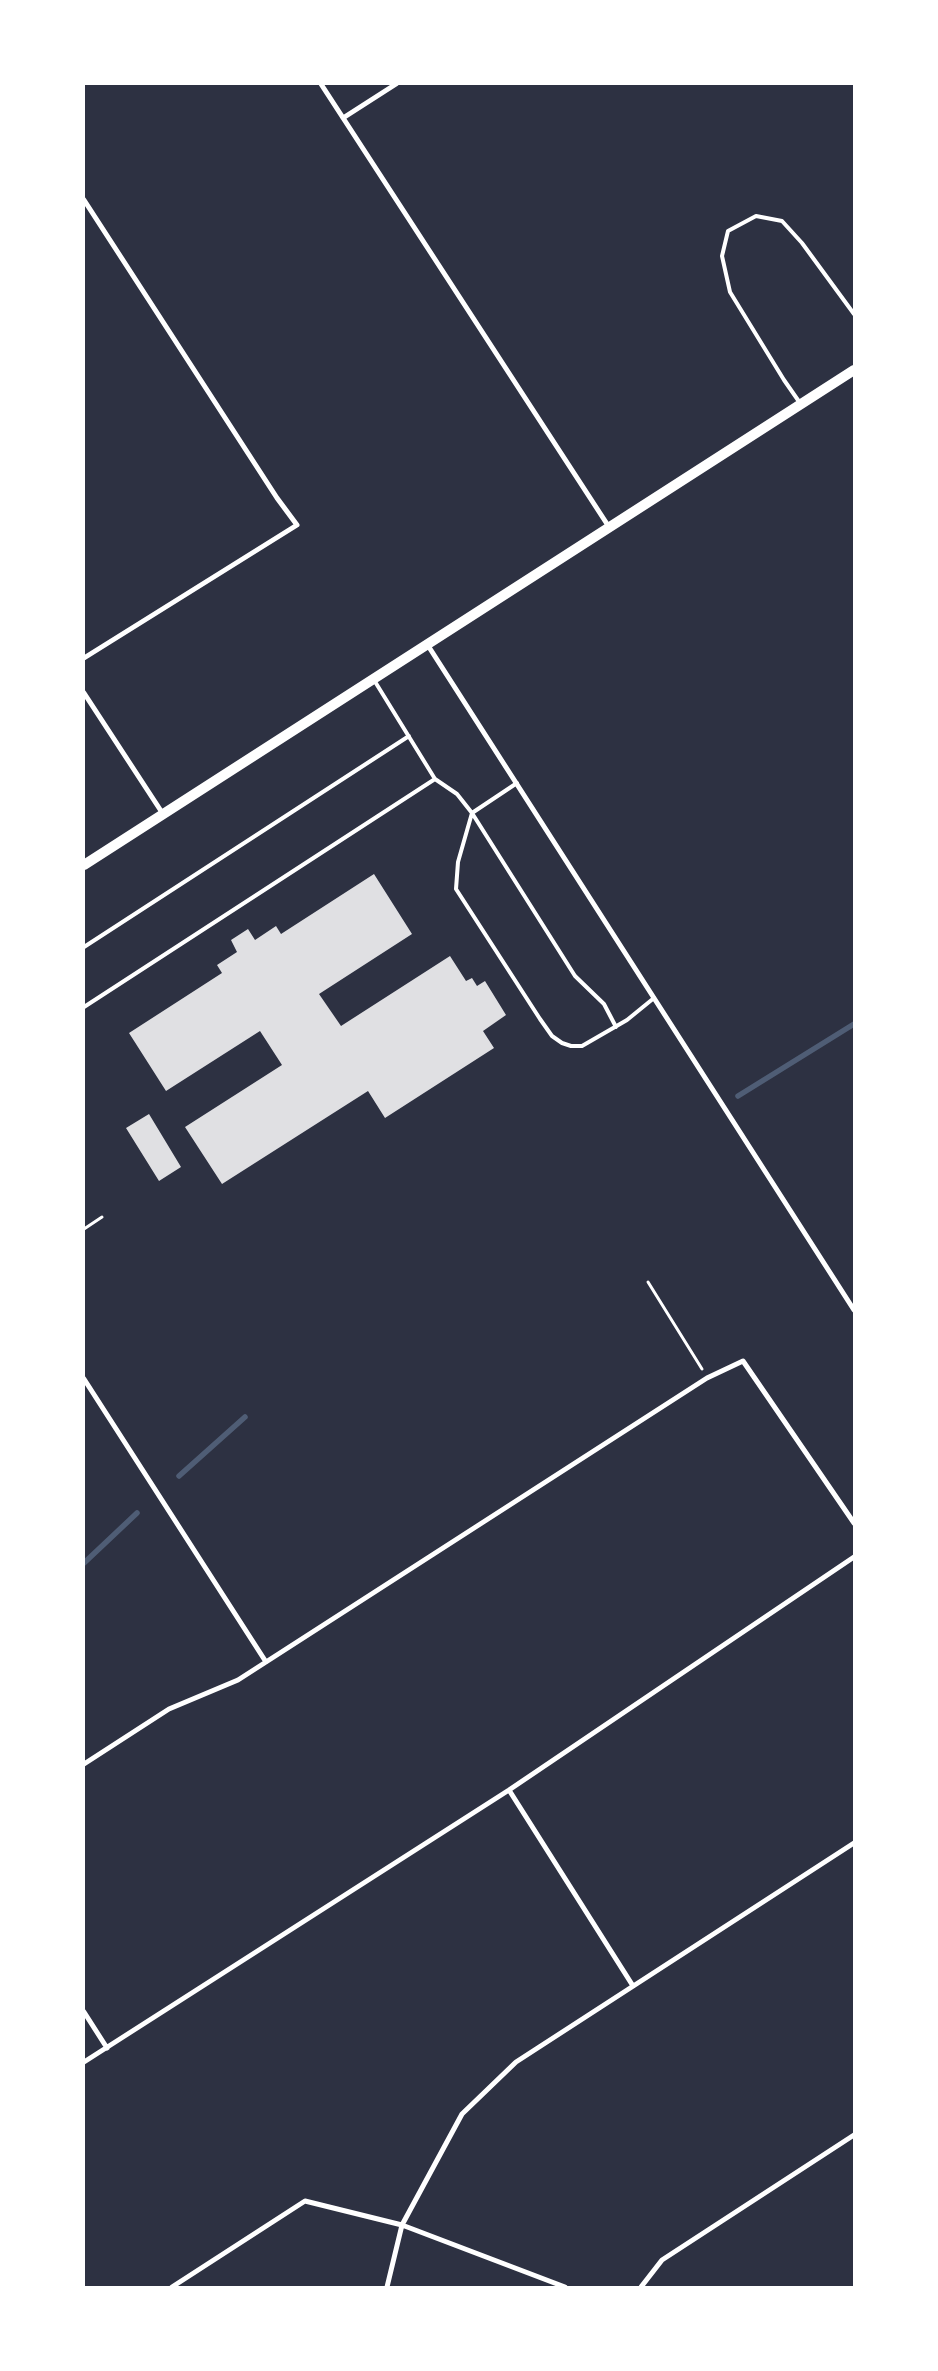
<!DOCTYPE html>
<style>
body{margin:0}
#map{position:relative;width:938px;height:2371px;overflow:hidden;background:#2d3142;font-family:Ubuntu,sans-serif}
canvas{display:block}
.frame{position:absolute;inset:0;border:85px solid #fff;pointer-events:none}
</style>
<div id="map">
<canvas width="938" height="2371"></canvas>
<div class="frame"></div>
</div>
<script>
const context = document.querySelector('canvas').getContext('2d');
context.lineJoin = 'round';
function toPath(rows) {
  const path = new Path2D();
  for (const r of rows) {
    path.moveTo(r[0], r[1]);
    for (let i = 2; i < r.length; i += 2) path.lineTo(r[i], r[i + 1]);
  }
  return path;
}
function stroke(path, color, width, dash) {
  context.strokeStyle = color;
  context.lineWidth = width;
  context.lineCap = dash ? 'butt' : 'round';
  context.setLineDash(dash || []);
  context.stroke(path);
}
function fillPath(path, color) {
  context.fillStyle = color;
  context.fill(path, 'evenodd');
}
const stream = toPath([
 [738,1096,854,1024],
 [179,1476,245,1417],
 [84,1563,137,1513]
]);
const building = toPath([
 [374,874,412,934,319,994,341,1026,450,956,466,981,472,978,477,986,485,981,506,1015,483,1031,494,1048,385,1118,368,1091,222,1184,185,1127,282,1065,260,1031,166,1091,129,1033,222,973,217,965,237,952,231,940,248,929,255,940,276,926,281,934],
 [149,1114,181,1167,159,1181,126,1128]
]);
const path = toPath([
 [84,1229,102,1217],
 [648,1282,702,1369]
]);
const service = toPath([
 [800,403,784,380,730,292,722,256,728,231,756,216,782,221,802,243,854,314],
 [374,680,435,779,457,794,472,813,575,976,604,1004,616,1027],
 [517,783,472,813,458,862,456,889,540,1019,552,1036,562,1043,571,1046,582,1046,627,1020,654,998],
 [84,947,409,736],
 [84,1007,435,779]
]);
const minor = toPath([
 [321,84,609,527],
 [343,118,396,84],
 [84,200,277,498,297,525,84,658],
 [427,644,854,1310],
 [84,693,163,814],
 [84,1379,266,1662],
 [84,1764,169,1709,238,1680,707,1378,743,1361,854,1523],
 [509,1790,633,1986],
 [84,2012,107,2048],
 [84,2062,509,1790,854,1557],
 [172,2287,305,2201,402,2225,565,2287],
 [387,2287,402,2225,462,2114,516,2062,854,1843],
 [641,2287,662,2260,854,2135]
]);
const secondary = toPath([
 [84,865,854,370]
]);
stroke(stream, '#4f5d75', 5.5);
fillPath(building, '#e0e0e3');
stroke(path, '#fff', 3);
stroke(service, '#fff', 4);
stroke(minor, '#fff', 5);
stroke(secondary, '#fff', 10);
</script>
